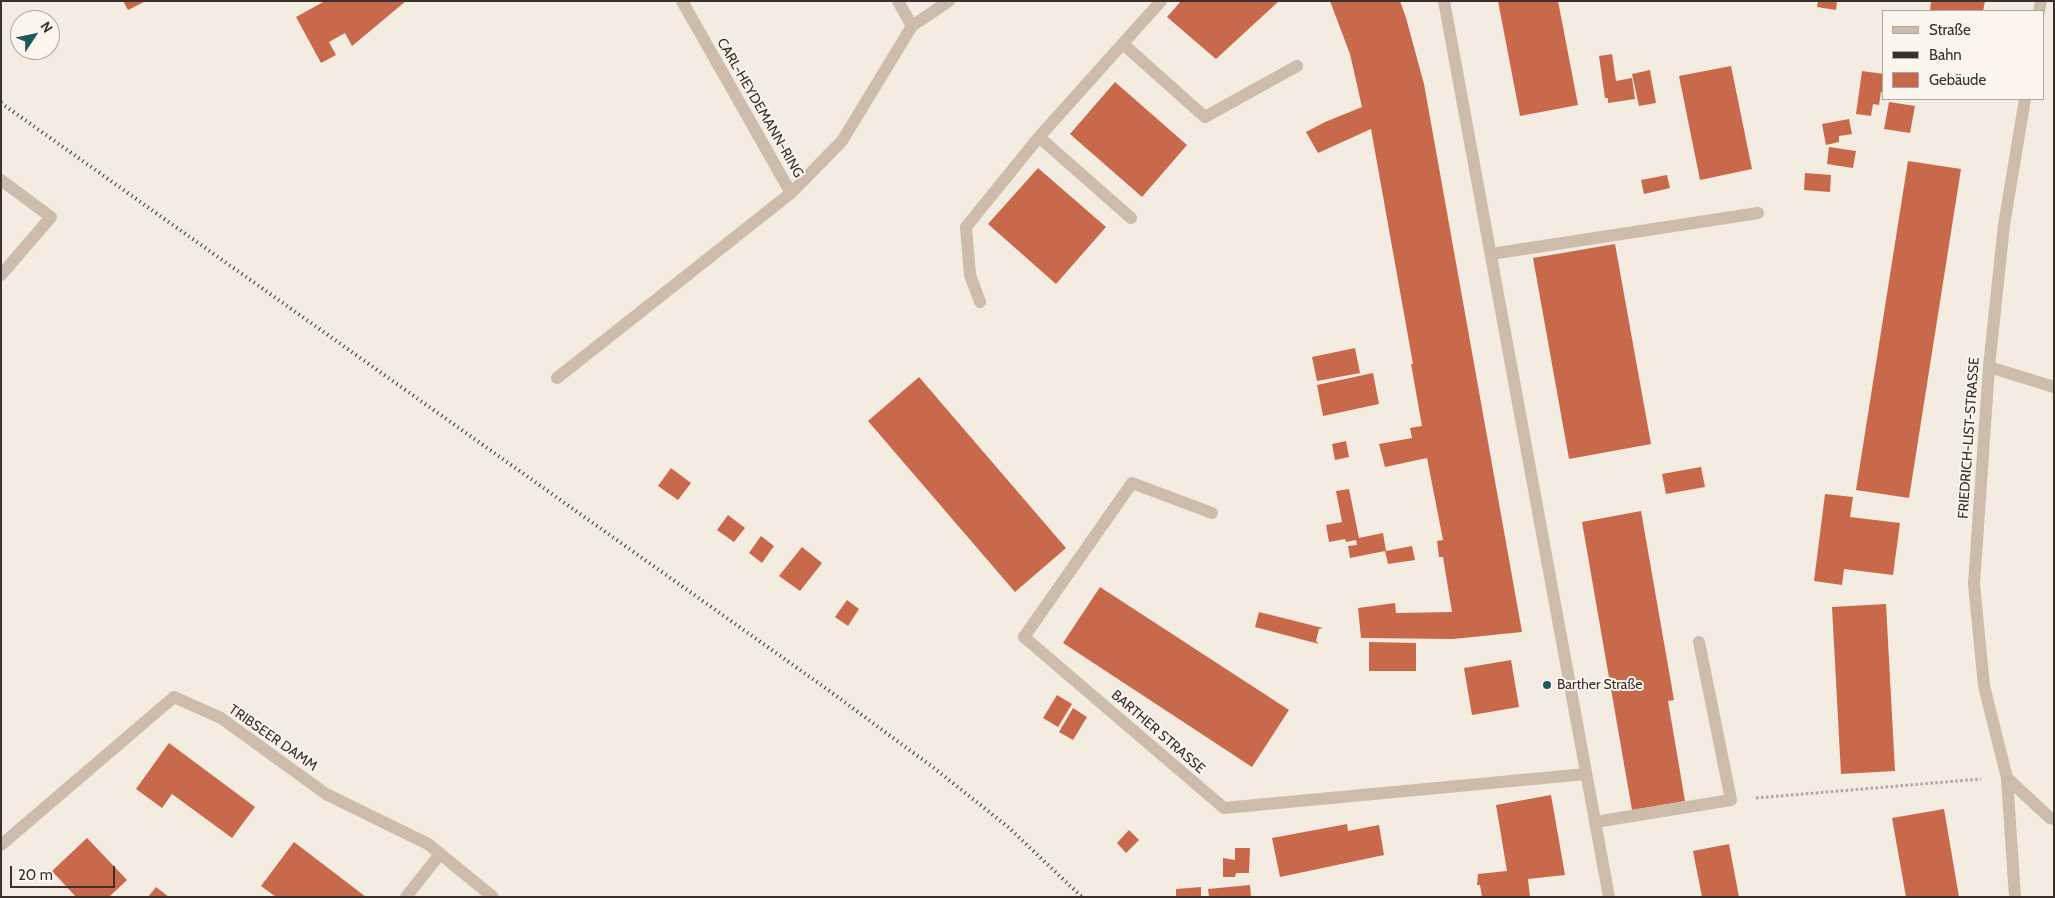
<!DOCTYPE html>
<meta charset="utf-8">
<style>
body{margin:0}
#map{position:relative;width:2055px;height:898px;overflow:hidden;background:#f4ebe1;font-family:Cabin,sans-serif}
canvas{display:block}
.frame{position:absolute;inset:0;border:2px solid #3b302b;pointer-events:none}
.legend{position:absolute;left:1882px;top:10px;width:162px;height:90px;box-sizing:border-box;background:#fbf5ee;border:1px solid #aea6a0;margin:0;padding:6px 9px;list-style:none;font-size:15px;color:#3b302b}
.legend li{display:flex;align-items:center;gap:10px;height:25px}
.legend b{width:25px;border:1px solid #aea6a0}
.north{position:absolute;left:10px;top:10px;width:50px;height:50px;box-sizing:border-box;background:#fbf5ee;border:1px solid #aea6a0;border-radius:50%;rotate:56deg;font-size:14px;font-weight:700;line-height:20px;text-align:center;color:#3b302b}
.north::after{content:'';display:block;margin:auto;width:18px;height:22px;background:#1f5a5e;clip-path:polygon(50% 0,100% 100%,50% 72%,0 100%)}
.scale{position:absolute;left:10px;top:866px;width:105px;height:22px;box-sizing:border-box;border:2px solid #3b302b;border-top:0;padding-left:6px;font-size:15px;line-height:18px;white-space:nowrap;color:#3b302b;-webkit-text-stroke:4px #fbf5ee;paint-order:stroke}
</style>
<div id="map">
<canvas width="2055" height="898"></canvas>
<div class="frame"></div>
<ul class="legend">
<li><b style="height:6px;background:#cdbbac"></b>Straße</li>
<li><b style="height:6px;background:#3b302b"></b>Bahn</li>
<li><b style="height:14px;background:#c8694b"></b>Gebäude</li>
</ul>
<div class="north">N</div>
<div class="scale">20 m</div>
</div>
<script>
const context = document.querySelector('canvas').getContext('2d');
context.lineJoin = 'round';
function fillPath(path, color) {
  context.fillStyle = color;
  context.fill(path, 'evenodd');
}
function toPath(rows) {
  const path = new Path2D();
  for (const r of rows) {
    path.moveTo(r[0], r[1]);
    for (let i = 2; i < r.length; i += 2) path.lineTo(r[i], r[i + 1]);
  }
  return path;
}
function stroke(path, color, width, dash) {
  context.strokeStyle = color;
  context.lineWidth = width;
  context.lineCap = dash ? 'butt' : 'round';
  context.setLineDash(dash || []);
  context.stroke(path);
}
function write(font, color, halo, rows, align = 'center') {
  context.font = font + ' Cabin,sans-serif';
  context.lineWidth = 4;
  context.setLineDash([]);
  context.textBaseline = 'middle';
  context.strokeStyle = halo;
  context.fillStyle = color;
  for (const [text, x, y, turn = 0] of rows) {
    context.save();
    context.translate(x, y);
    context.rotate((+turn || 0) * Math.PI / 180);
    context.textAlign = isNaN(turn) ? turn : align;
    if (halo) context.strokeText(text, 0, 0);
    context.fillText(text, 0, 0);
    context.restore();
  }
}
const building = toPath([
 [123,1,146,1,128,10],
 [325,1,406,1,352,46,345,33,329,42,336,55,321,63,296,17],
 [1181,1,1279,1,1216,59,1167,17],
 [1330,1,1400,1,1406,18,1424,84,1522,632,1453,639,1361,638,1358,608,1395,603,1396,613,1452,612,1443,557,1439,557,1437,541,1443,540,1427,458,1385,467,1379,444,1412,438,1410,428,1422,426,1411,364,1413,364,1371,129,1318,153,1306,132,1325,122,1362,107,1350,54],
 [1498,1,1558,1,1578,105,1520,116],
 [1818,1,1837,1,1836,10,1817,7],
 [1931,1,1985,1,1983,11,1930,11],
 [1612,54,1616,81,1632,78,1635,99,1608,103,1608,98,1605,98,1599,56],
 [1731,66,1752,169,1700,180,1679,76],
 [1650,70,1656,103,1639,106,1632,74],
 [1862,71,1884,74,1884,92,1881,92,1879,105,1873,104,1871,116,1856,114],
 [1115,82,1187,145,1142,197,1070,134],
 [1889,102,1915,106,1910,133,1884,129],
 [1849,119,1852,134,1839,136,1839,142,1826,145,1822,124],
 [1829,147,1856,151,1853,168,1827,164],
 [1908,161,1961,169,1909,498,1856,490],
 [1038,168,1106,227,1056,284,988,224],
 [1805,173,1831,175,1830,192,1804,190],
 [1667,175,1670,188,1644,194,1641,180],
 [1615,244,1651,444,1569,459,1533,258],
 [1355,348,1360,373,1317,381,1312,357],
 [1373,373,1379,404,1323,416,1317,385],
 [919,377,1066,548,1015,592,868,421],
 [1346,441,1349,457,1335,460,1332,444],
 [1701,467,1705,487,1666,494,1662,474],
 [671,468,691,483,678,500,658,486],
 [1349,489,1359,538,1383,533,1386,551,1412,546,1415,560,1388,564,1385,551,1350,558,1348,546,1357,545,1356,540,1346,542,1345,539,1329,542,1326,525,1342,522,1336,491],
 [1825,494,1853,497,1850,517,1900,523,1893,575,1844,569,1842,585,1814,581],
 [1641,511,1674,700,1668,701,1685,801,1632,810,1582,522],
 [728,515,745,528,734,542,717,530],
 [761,536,774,546,762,563,749,553],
 [802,547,822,563,800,591,779,576],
 [1100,587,1289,710,1252,767,1063,643],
 [847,600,859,609,848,626,835,617],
 [1886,604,1895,771,1841,774,1832,607],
 [1259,612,1323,628,1319,629,1316,641,1319,644,1255,627],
 [1369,642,1416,643,1416,671,1369,671],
 [1511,660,1519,707,1472,715,1464,668],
 [1057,695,1072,704,1058,727,1043,718],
 [1073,708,1087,717,1073,740,1059,732],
 [169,743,255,807,232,838,172,794,162,808,136,789],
 [1551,795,1565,875,1528,879,1530,897,1482,897,1480,885,1477,885,1478,874,1507,871,1496,805],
 [1944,809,1959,897,1906,897,1892,818],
 [1347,824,1348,831,1379,825,1384,855,1280,877,1272,838],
 [1129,830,1139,840,1126,853,1117,843],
 [87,838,127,880,109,897,76,897,52,871],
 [294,842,366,897,276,897,261,886],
 [1729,844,1739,897,1702,897,1693,851],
 [1235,848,1250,848,1249,873,1236,873,1235,877,1223,877,1223,858,1235,860],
 [1250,885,1251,897,1209,897,1208,889],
 [156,887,169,897,148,897],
 [1201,887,1201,897,1176,897,1176,889]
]);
const path = toPath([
 [1756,798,1981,779]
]);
const lane = toPath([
 [682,1,791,193,842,141,912,26,949,1],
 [898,1,912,26],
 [1123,44,1205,117,1297,66],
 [1039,137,1131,218],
 [1,180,51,217,1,275],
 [1491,254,1758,213],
 [980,302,970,275,966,227,1039,137,1161,1],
 [557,378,791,193],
 [1024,637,1132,483,1212,513],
 [1595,822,1731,800,1699,642],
 [406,897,440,854]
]);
const street = toPath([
 [1444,1,1609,897],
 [2039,11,2041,1],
 [2025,99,2004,225,1989,367,1974,584,1984,686,2007,778,2050,818,2054,819],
 [1989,367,2054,387],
 [1024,637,1224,808,1586,774],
 [2007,778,2015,897],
 [1,845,174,697,221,718,326,794,428,844,493,897]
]);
const rail = toPath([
 [1,103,824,687,934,768,1008,827,1082,897]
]);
const markers = [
 [1547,685,5,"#1f5a5e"]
];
const streetNames = [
 ["CARL-HEYDEMANN-RING",760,108,60],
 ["FRIEDRICH-LIST-STRASSE",1969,438,-86],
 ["BARTHER STRASSE",1158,732,41],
 ["TRIBSEER DAMM",273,738,35]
];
const poiNames = [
 ["Barther Straße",1557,685]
];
fillPath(building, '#c8694b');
stroke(path, '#b9a596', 3, [2.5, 2.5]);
stroke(lane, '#cdbbac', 12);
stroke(street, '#cdbbac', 12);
stroke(rail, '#3b302b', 4, [1, 4]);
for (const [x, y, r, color] of markers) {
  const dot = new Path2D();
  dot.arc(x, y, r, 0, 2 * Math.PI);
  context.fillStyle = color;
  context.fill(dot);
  stroke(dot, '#fbf5ee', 2);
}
write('14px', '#3b302b', '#fbf5ee', streetNames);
write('14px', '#3b302b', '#fbf5ee', poiNames, 'left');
</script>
